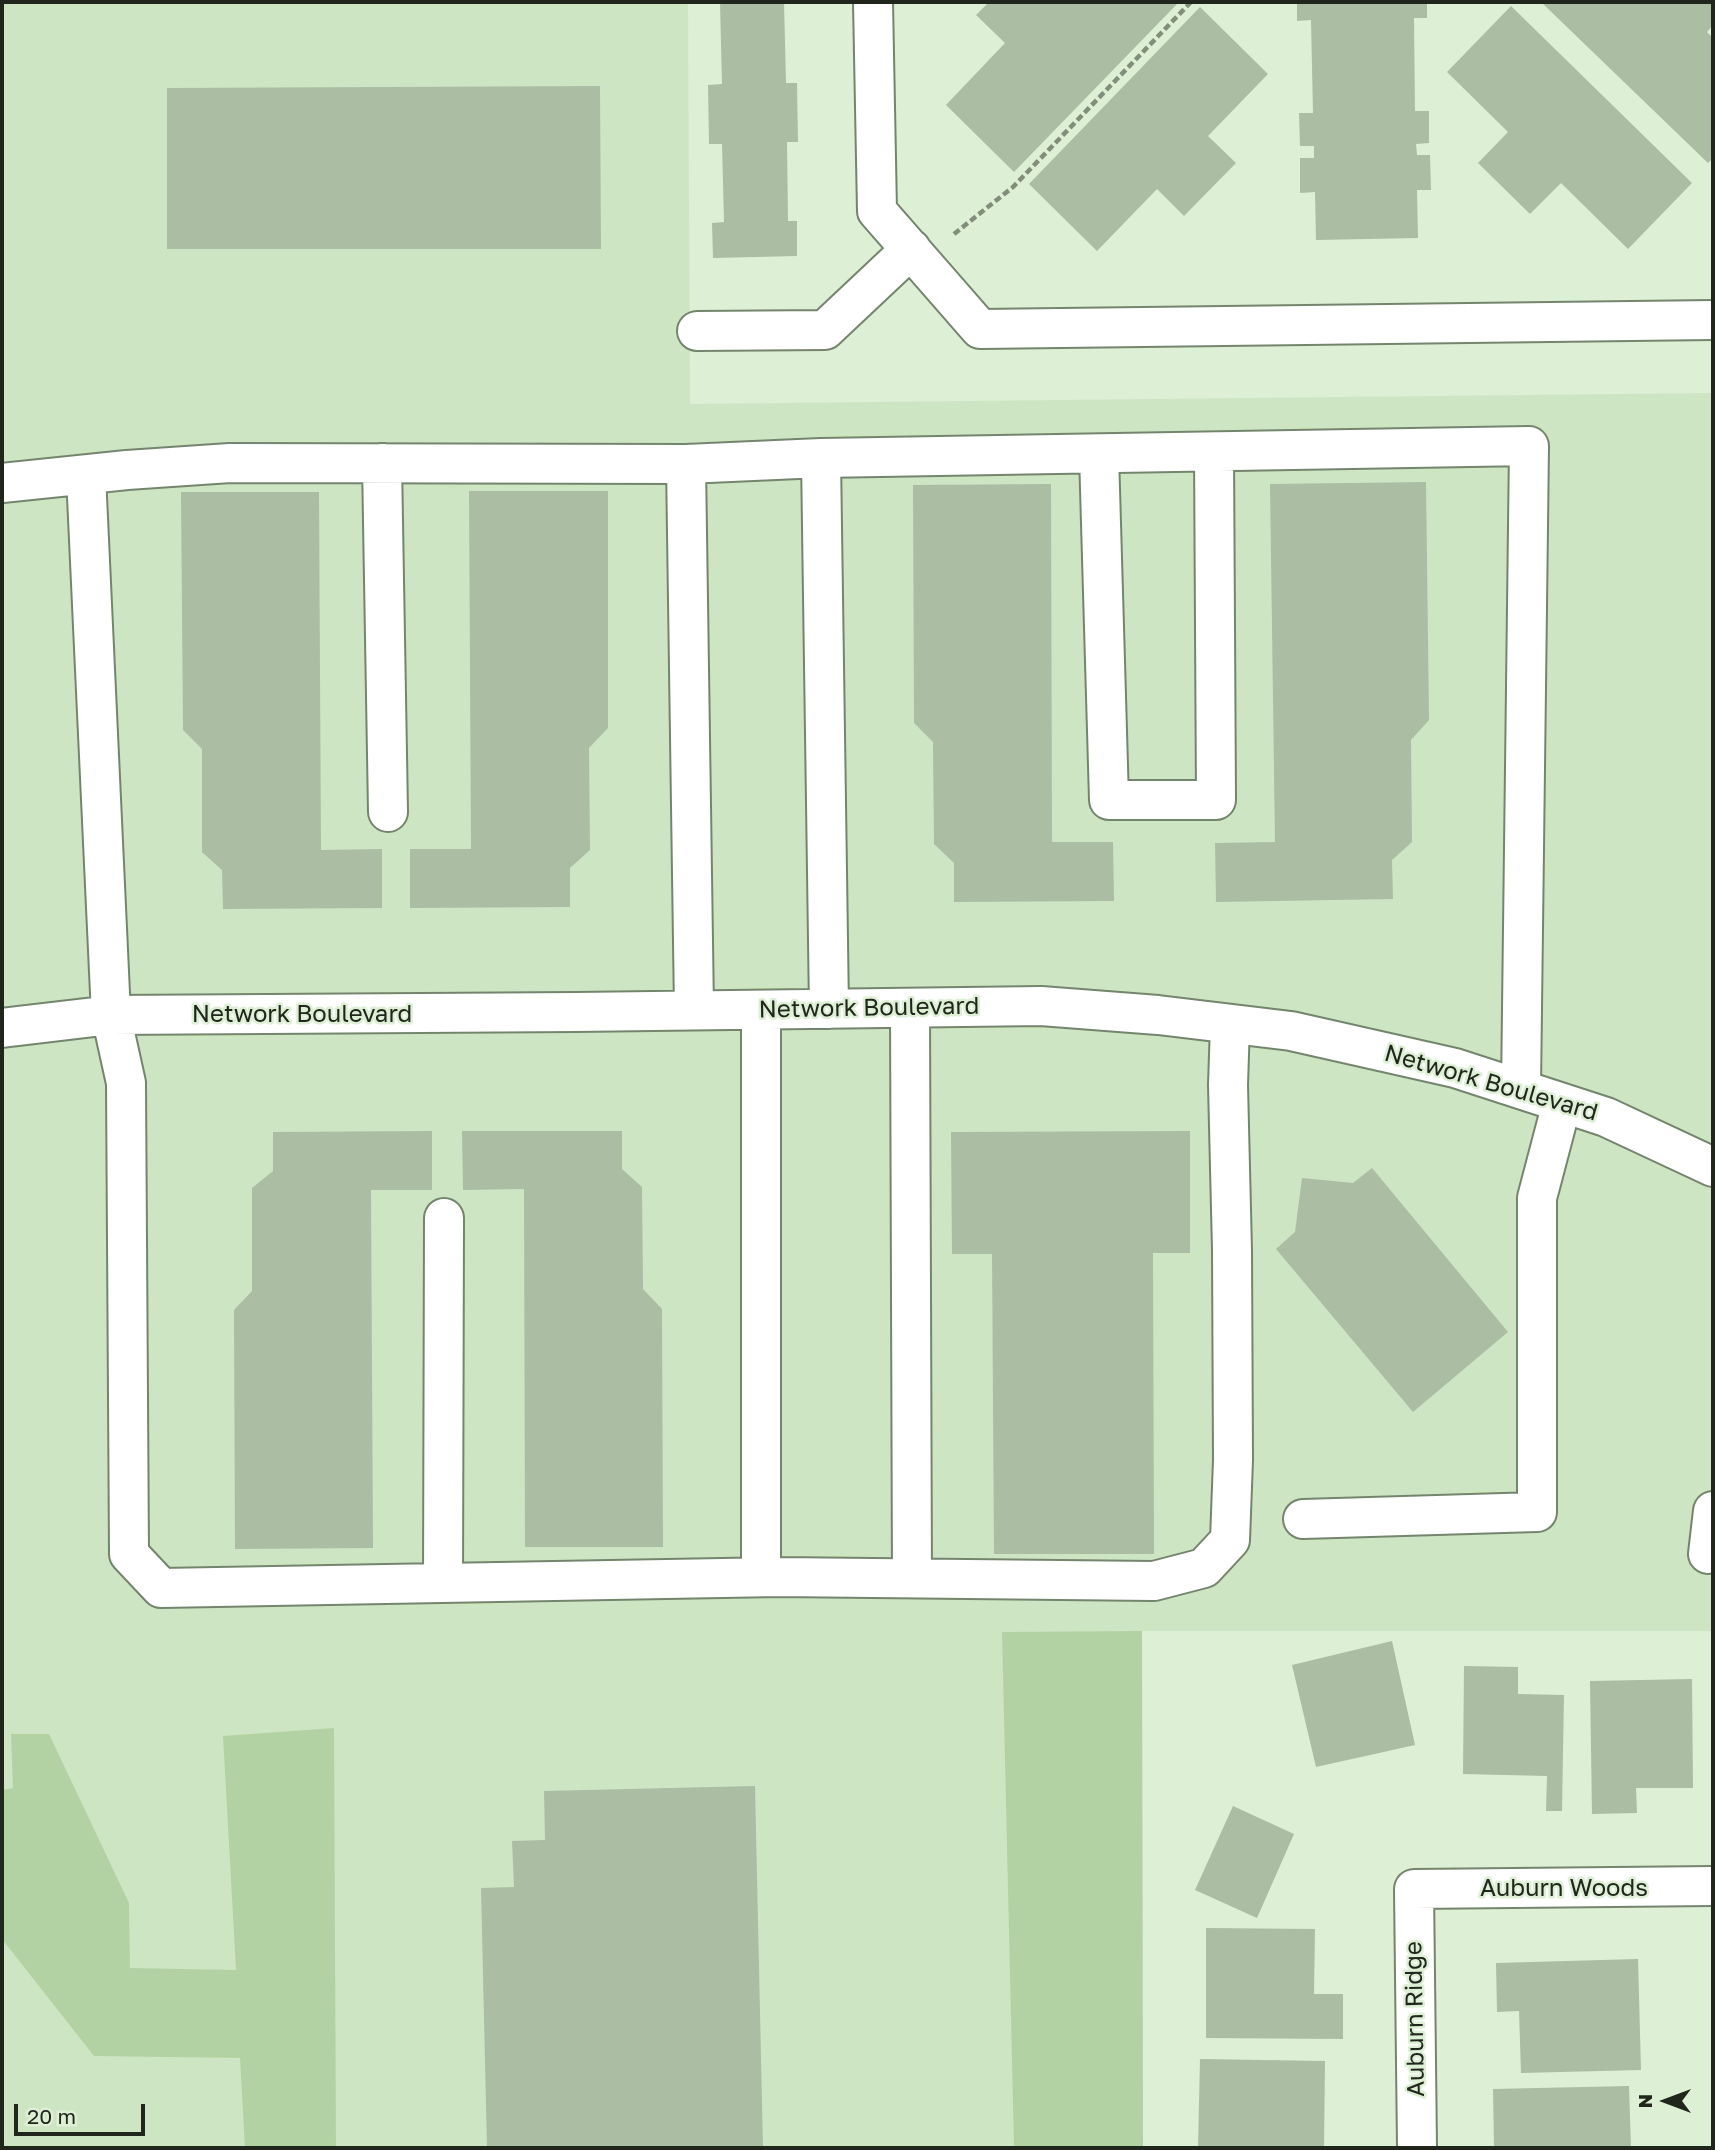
<!DOCTYPE html>
<style>
body{margin:0}
#map{position:relative;width:1715px;height:2150px;overflow:hidden;background:#ddefd4;font-family:"Golos Text",sans-serif}
canvas{display:block}
.frame{position:absolute;inset:0;border:4px solid #20261c;pointer-events:none}
.north{position:absolute;left:1631px;top:2066px;width:70px;height:70px;-webkit-text-stroke:5px #ddefd4;paint-order:stroke;rotate:270deg;font-size:19px;font-weight:700;line-height:28px;text-align:center;color:#20261c}
.north::after{content:'';display:block;margin:auto;width:24px;height:32px;background:#20261c;clip-path:polygon(50% 0,100% 100%,50% 72%,0 100%)}
.scale{position:absolute;left:14px;top:2104px;width:131px;height:32px;box-sizing:border-box;border:4px solid #20261c;border-top:0;padding-left:9px;font-size:21px;line-height:24px;white-space:nowrap;color:#20261c;-webkit-text-stroke:5px #ddefd4;paint-order:stroke}
</style>
<div id="map">
<canvas width="1715" height="2150"></canvas>
<div class="frame"></div>
<div class="north">N</div>
<div class="scale">20 m</div>
</div>
<script>
const context = document.querySelector('canvas').getContext('2d');
context.lineJoin = 'round';
function fillPath(path, color) {
  context.fillStyle = color;
  context.fill(path, 'evenodd');
}
function toPath(rows) {
  const path = new Path2D();
  for (const r of rows) {
    path.moveTo(r[0], r[1]);
    for (let i = 2; i < r.length; i += 2) path.lineTo(r[i], r[i + 1]);
  }
  return path;
}
function stroke(path, color, width, dash) {
  context.strokeStyle = color;
  context.lineWidth = width;
  context.lineCap = dash ? 'butt' : 'round';
  context.setLineDash(dash || []);
  context.stroke(path);
}
function write(font, color, halo, rows, align = 'center') {
  context.font = font + ' "Golos Text",sans-serif';
  context.lineWidth = 5;
  context.setLineDash([]);
  context.textBaseline = 'middle';
  context.strokeStyle = halo;
  context.fillStyle = color;
  for (const [text, x, y, turn = 0] of rows) {
    context.save();
    context.translate(x, y);
    context.rotate((+turn || 0) * Math.PI / 180);
    context.textAlign = isNaN(turn) ? turn : align;
    if (halo) context.strokeText(text, 0, 0);
    context.fillText(text, 0, 0);
    context.restore();
  }
}
const built = toPath([
 [2,2,688,2,690,404,1713,393,1713,1631,1142,1631,1143,2148,2,2148]
]);
const green = toPath([
 [1142,1631,1143,2148,1014,2148,1002,1632],
 [334,1728,336,2148,245,2148,240,2058,94,2056,2,1939,2,1790,13,1788,11,1734,49,1734,129,1903,130,1968,236,1970,223,1736]
]);
const building = toPath([
 [720,2,784,2,786,83,797,83,798,142,787,142,788,221,797,221,797,256,713,258,712,223,724,222,722,144,709,144,708,85,722,84],
 [989,2,1179,2,1014,172,946,105,1005,43,976,15],
 [1297,2,1427,2,1427,18,1414,18,1415,111,1429,111,1429,143,1416,144,1417,155,1430,155,1431,190,1417,190,1418,238,1316,240,1315,192,1300,193,1300,158,1314,158,1314,146,1300,146,1299,113,1313,113,1311,20,1297,21],
 [1541,2,1713,2,1713,25,1707,32,1713,38,1713,158,1708,163],
 [1511,6,1692,183,1628,249,1561,183,1530,214,1478,163,1508,132,1447,72],
 [1200,7,1268,74,1208,136,1236,163,1184,216,1157,189,1097,251,1029,184],
 [600,86,601,249,167,249,167,88],
 [1426,482,1429,720,1411,740,1412,842,1392,860,1393,899,1216,902,1215,843,1275,842,1270,484],
 [1051,484,1052,842,1113,842,1114,901,954,902,954,863,934,844,933,742,914,723,913,485],
 [469,491,608,491,608,728,589,748,590,850,570,868,570,907,410,908,410,849,471,849],
 [181,492,319,492,321,850,382,849,382,908,223,909,222,870,202,852,202,749,183,730],
 [432,1131,432,1190,371,1190,373,1548,235,1549,234,1310,252,1291,252,1188,273,1171,273,1132],
 [462,1131,622,1131,622,1169,642,1187,643,1289,662,1309,663,1547,525,1547,524,1189,463,1190],
 [1190,1131,1190,1253,1153,1253,1154,1554,994,1554,992,1254,952,1254,951,1132],
 [1372,1168,1508,1332,1413,1412,1276,1249,1295,1232,1302,1178,1353,1183],
 [1392,1641,1415,1745,1316,1767,1292,1665],
 [1464,1666,1518,1667,1518,1694,1564,1695,1562,1811,1546,1811,1547,1776,1463,1774],
 [1692,1679,1693,1788,1636,1788,1637,1813,1592,1814,1590,1681],
 [755,1786,763,2148,487,2148,481,1888,514,1887,512,1841,545,1840,544,1791],
 [1233,1806,1294,1834,1257,1918,1195,1890],
 [1206,1928,1315,1929,1314,1994,1343,1994,1343,2039,1206,2038],
 [1638,1959,1641,2070,1521,2073,1519,2011,1497,2012,1496,1963],
 [1200,2059,1325,2061,1324,2148,1198,2148],
 [1629,2086,1631,2148,1494,2148,1493,2089]
]);
const path = toPath([
 [954,234,1013,187,1191,2]
]);
const minor = toPath([
 [873,2,877,211,980,329,1713,320],
 [697,331,825,330,911,249],
 [1099,454,1109,800,1216,800,1214,452],
 [821,458,1529,446,1521,1089],
 [382,463,388,812],
 [86,475,111,1015,126,1083,129,1554,161,1588,779,1577,1154,1581,1204,1568,1230,1540,1233,1460,1232,1250,1228,1085,1230,1024],
 [2,483,127,470,230,463,686,464],
 [910,1008,912,1578],
 [694,1010,686,464,821,458,829,1009],
 [761,1010,761,1577],
 [2,1028,111,1015,576,1012,1041,1006,1158,1015,1291,1031,1455,1068,1606,1117,1713,1167],
 [1303,1519,1537,1512,1537,1198,1562,1103],
 [1708,1554,1713,1511],
 [443,1583,444,1218],
 [1417,2148,1414,1889,1713,1886]
]);
const streetNames = [
 ["Network Boulevard",869,1008,-1],
 ["Network Boulevard",302,1014],
 ["Network Boulevard",1491,1083,16],
 ["Auburn Woods",1564,1888],
 ["Auburn Ridge",1415,2019,-91]
];
fillPath(built, '#cee5c4');
fillPath(green, '#b3d2a4');
fillPath(building, '#abbda3');
stroke(minor, '#74856d', 42);
stroke(path, '#828e7c', 4.5, [7, 3.5]);
stroke(minor, '#fff', 38);
write('24px', '#20261c', '#ddefd4', streetNames);
</script>
